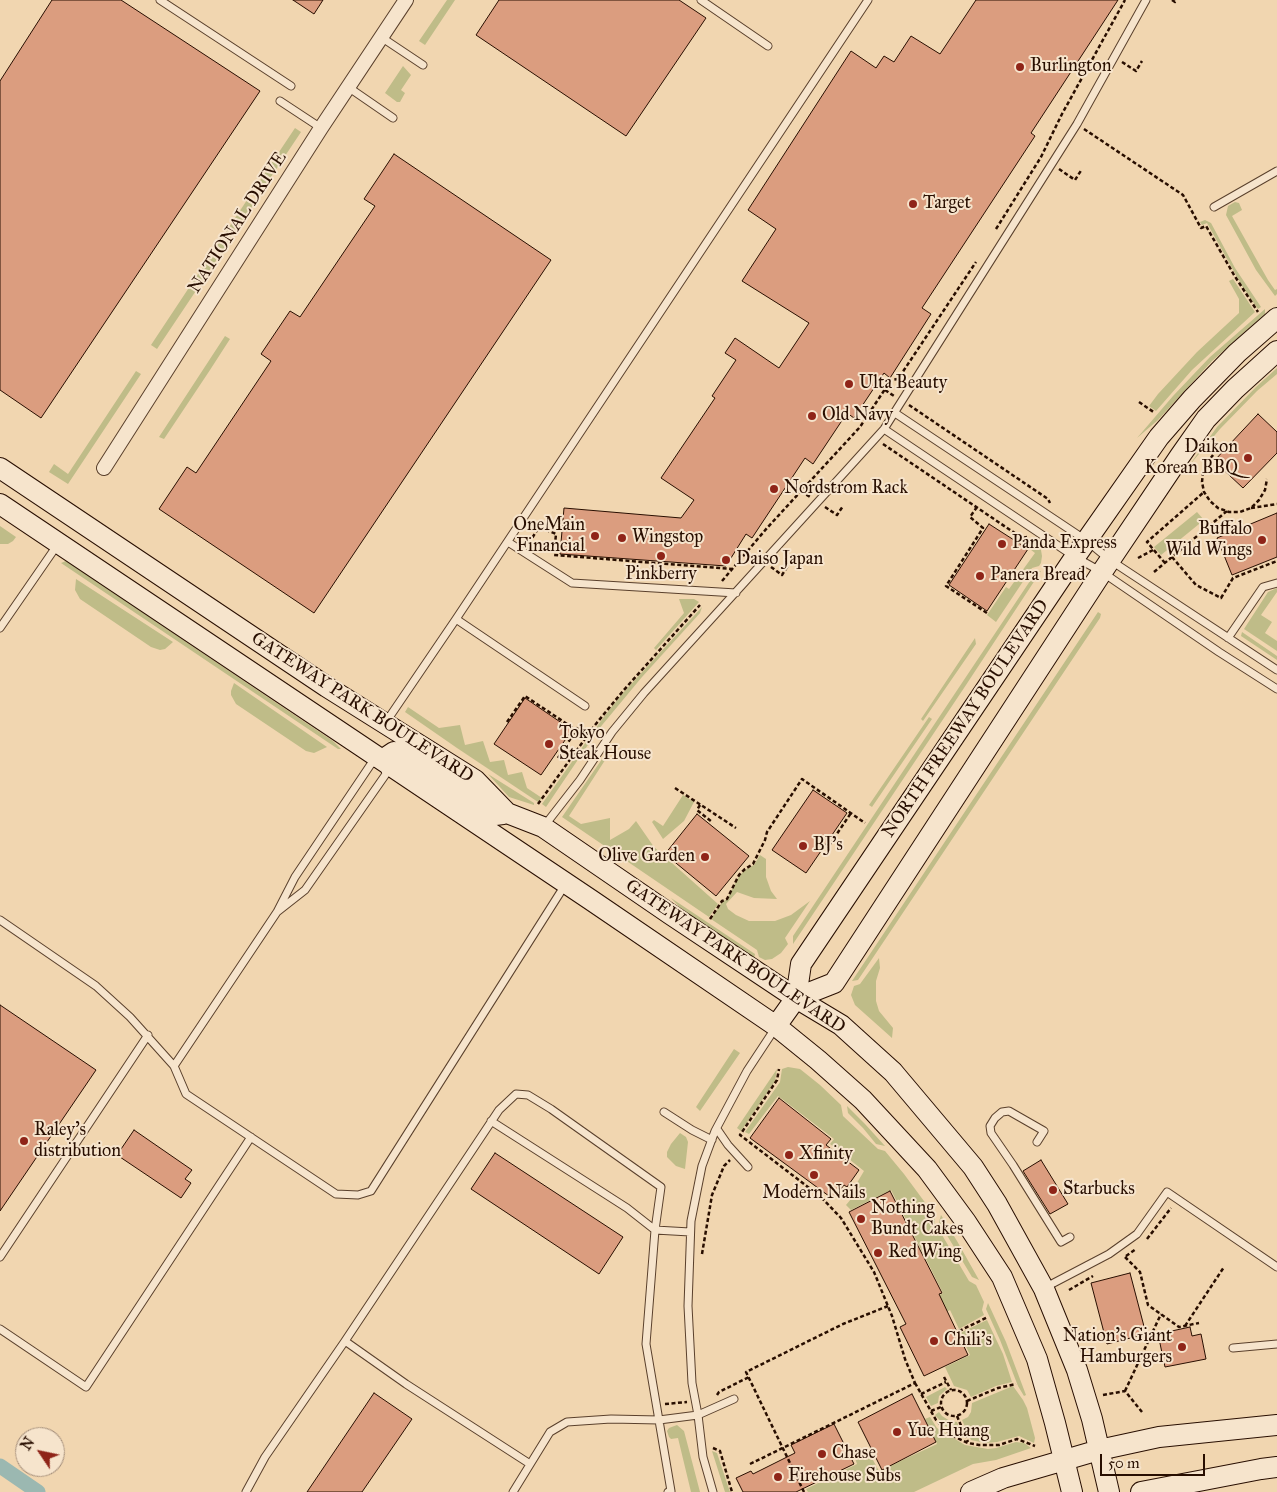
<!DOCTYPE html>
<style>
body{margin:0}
#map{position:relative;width:1277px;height:1492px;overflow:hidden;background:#f1d6b0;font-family:"IM FELL Great Primer",serif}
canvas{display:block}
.north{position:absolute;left:15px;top:1427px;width:50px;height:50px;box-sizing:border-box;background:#f6e4cc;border:1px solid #a48e7a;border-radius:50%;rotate:304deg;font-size:14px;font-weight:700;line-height:20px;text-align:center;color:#280e00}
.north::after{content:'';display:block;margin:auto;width:18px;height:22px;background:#8f2418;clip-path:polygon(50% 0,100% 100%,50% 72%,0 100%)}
.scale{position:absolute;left:1100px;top:1454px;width:105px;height:22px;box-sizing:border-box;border:2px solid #280e00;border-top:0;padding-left:6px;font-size:15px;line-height:18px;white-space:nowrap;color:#280e00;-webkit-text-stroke:4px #f6e4cc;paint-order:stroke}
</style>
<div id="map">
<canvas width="1277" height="1492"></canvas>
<div class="north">N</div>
<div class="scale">50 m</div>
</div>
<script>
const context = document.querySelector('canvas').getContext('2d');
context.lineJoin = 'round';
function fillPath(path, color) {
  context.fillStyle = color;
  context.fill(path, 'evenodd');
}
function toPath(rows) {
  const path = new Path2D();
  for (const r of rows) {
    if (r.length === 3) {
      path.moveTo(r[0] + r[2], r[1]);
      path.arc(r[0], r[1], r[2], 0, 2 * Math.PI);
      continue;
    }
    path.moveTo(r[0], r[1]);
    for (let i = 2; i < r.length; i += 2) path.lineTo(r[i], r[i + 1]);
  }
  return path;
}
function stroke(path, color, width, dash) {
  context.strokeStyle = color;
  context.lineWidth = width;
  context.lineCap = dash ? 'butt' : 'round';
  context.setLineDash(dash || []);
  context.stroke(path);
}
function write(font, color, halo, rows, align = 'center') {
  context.font = font + ' "IM FELL Great Primer",serif';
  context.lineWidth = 4;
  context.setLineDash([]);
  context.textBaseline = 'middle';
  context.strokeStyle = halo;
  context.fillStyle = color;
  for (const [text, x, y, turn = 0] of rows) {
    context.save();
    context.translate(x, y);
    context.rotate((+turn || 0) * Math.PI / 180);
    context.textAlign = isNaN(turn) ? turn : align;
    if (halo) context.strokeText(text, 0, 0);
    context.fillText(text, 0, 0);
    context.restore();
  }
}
const green = toPath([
 [447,0,455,0,425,45,419,41],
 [403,66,411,75,401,90,405,93,400,102,397,102,385,93],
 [295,128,301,132,257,198,251,194],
 [249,197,256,201,157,349,151,345],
 [1235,202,1239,203,1242,210,1232,216,1268,280,1275,290,1277,289,1277,294,1275,296,1256,270,1226,215,1228,206],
 [1205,220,1211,223,1235,268,1261,307,1258,309,1242,286,1207,223,1202,225,1200,222],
 [1233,279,1255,312,1192,370,1156,411,1149,406,1158,394,1197,352,1239,313,1239,299,1229,281],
 [1265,309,1265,314,1212,361,1158,420,1137,438,1173,396,1210,357],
 [225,336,230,339,210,370,164,439,159,437],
 [1277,368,1277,374,1257,391,1220,429,1188,467,1217,427,1256,387],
 [136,371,141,374,68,484,49,472,54,464,68,474],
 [1197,512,1204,520,1161,555,1154,547],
 [0,526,16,537,13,541,8,544,0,544],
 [1028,538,1041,550,1042,556,1041,563,1039,566,1032,568,996,622,987,615,1006,587,1009,589,1035,553,1022,543,1024,540],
 [66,561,333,741,341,749,338,749,61,563],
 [1041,571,966,685,793,944,793,936,1036,572],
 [76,579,173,642,165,649,160,650,151,647,80,599,75,590],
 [1277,588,1277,592,1261,615,1272,622,1265,633,1277,641,1277,651,1244,629,1268,592],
 [679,599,694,599,699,602,656,650,654,648,684,613],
 [702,607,700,613,642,677,598,730,546,807,542,804,603,718,622,694],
 [1098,612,1101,614,1100,618,858,980,852,981],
 [1242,632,1277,656,1277,660,1241,636],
 [975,638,976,644,923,721,921,719],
 [234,683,327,747,314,753,306,751,236,704,231,695,231,691],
 [408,707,439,728,460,725,465,745,483,741,490,762,504,760,508,775,522,772,527,788,542,798,538,802,457,748,405,712],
 [929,717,932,719,872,807,869,805],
 [609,749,616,755,609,754,569,816,581,824,610,818,610,840,629,829,636,821,654,847,718,904,709,917,562,817],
 [488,774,534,803,534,805,509,797],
 [683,795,694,802,684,821,663,839,652,822,654,820,663,826],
 [760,855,766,859,766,877,771,891,777,899,754,898,737,892,726,904,728,909,736,915,749,921,775,921,791,915,810,901,785,938,788,944,781,953,772,959,765,960,759,957,757,950,711,919,722,902,727,899,739,876,745,870,754,865],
 [671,898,755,954,754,959,683,911],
 [879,958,880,968,876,981,876,1001,879,1011,893,1028,892,1038,855,1005,851,995,854,986,860,984],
 [734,1049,740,1053,700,1111,696,1107],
 [788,1067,800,1069,820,1085,841,1105,843,1116,878,1149,885,1151,904,1174,935,1216,935,1223,969,1281,976,1285,984,1302,982,1310,984,1315,959,1329,950,1310,939,1316,925,1303,943,1293,891,1190,851,1210,846,1205,851,1199,851,1193,864,1171,830,1144,834,1139,778,1096,749,1134,745,1132,780,1082,782,1069],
 [777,1069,775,1081,741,1131,737,1128],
 [847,1106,865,1124,885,1146,876,1144,863,1128,848,1113],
 [680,1133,686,1137,688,1142,685,1169,676,1166,667,1157,667,1152,671,1144],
 [941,1215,957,1241,979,1280,972,1277,939,1222],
 [988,1303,1006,1342,1026,1395,1024,1396,1018,1386,1000,1340,986,1309],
 [987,1320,1003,1354,1012,1382,996,1386,971,1397,967,1390,954,1386,945,1367,970,1355,960,1333],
 [1013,1386,1023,1400,1027,1408,1035,1438,1034,1443,1019,1436,997,1442,985,1443,971,1440,962,1420,968,1417,971,1412,972,1403],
 [945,1387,947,1389,939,1396,938,1403,931,1406,926,1397],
 [939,1412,942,1416,950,1421,957,1422,964,1438,944,1425,935,1415],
 [930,1417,937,1428,965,1445,988,1449,996,1448,1016,1442,1024,1443,1031,1448,996,1460,973,1464,914,1492,808,1492,806,1489,857,1464,854,1455,867,1449,879,1471,937,1444,925,1419],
 [677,1425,684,1431,700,1492,691,1492,678,1438,671,1439,669,1437,667,1431,669,1428],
 [712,1451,717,1453,730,1492,725,1492]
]);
const canal = toPath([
 [0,1466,38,1492]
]);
const building = toPath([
 [52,0,121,0,260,91,41,418,0,390,0,81,52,0],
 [293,0,323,0,314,14,293,0],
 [499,0,679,0,706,18,626,136,476,35,499,0],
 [976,0,1118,0,1031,133,1035,136,922,308,931,314,890,378,884,373,854,418,847,413,813,464,805,458,752,538,746,534,726,566,560,554,564,508,681,518,694,500,661,478,715,398,712,396,736,360,725,353,735,338,779,368,809,323,742,281,776,229,748,210,851,51,876,68,884,56,894,62,911,36,940,54,976,0],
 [394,154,551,260,314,613,159,509,187,467,196,473,271,361,261,354,290,311,300,317,375,206,364,199,394,154],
 [1258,414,1277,432,1277,453,1243,488,1214,461,1258,414],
 [1277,513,1277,557,1232,575,1217,538,1277,513],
 [989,524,1028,549,987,611,949,585,989,524],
 [525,698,572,730,541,775,494,744,525,698],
 [813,790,847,813,806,873,772,850,813,790],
 [697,814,749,856,716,896,665,854,697,814],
 [0,1005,96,1070,0,1211,0,1005],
 [779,1098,831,1139,826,1145,859,1170,847,1187,844,1185,833,1199,750,1138,779,1098],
 [134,1130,192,1170,185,1179,191,1183,181,1198,117,1155,134,1130],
 [495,1153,623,1237,599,1274,471,1189,495,1153],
 [1041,1160,1068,1204,1050,1214,1023,1171,1041,1160],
 [890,1191,942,1293,939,1294,968,1355,924,1376,900,1327,906,1324,849,1212,890,1191],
 [1130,1273,1146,1334,1107,1344,1091,1283,1130,1273],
 [1190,1327,1192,1336,1201,1334,1206,1359,1165,1367,1158,1334,1190,1327],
 [374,1393,412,1419,362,1492,307,1492,374,1393],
 [912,1394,936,1442,882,1470,858,1422,912,1394],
 [834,1424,854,1464,796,1492,743,1492,736,1478,751,1471,753,1474,795,1453,791,1445,834,1424]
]);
const path = toPath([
 [1172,0,1175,2,1177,0],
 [1122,62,1136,71,1142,61],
 [1084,129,1183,195,1201,228,1206,226,1234,275,1258,312],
 [1059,169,1075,180,1082,169],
 [996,229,1041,157,1062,114,1125,0],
 [885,390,894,396],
 [1139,402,1155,413],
 [909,405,1048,499,1050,503],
 [883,444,1022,538,1027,537],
 [1213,455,1207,463,1203,472,1202,482,1204,492,1210,501,1218,508,1229,512,1240,512,1251,508,1259,500,1265,490,1267,479],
 [801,491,810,497],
 [825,507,837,515,843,506],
 [977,507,970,517,983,528,946,586,987,613],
 [1251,508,1277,504],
 [529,543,539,527,556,534,554,555,732,569],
 [1172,557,1196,585,1221,598,1233,578,1277,561],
 [1138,558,1153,550],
 [1165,563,1147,542,1204,492],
 [771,567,782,575,789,564],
 [1154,572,1227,511],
 [722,581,767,528,860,427,891,380,898,379,976,262],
 [507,722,525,696,576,730],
 [558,758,578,727,588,734],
 [675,788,736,828],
 [538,804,595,725,623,691,700,605],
 [700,805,697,810,712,822],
 [830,844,851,813],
 [710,919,722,901,727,899,739,875,745,869,753,864,765,840,767,832,802,779,865,823],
 [1147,1239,1171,1208],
 [702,1254,712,1195,724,1166,730,1160],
 [1126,1256,1136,1249],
 [1125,1257,1140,1272,1148,1305,1179,1327,1199,1323],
 [1069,1290,1093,1276],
 [1185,1326,1224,1267],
 [959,1331,988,1317],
 [944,1377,951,1390],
 [915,1383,936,1420,943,1428,955,1437,968,1443,979,1445,999,1445,1017,1439,1035,1446],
 [954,1403,13],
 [1125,1391,1161,1314],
 [921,1394,946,1382],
 [717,1395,719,1392,749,1377],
 [1103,1395,1125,1391,1142,1412],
 [967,1401,998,1388,1016,1384],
 [665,1404,687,1402],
 [931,1411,941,1407],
 [957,1416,968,1442],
 [713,1448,720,1451,732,1492],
 [750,1464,915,1383,905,1359,892,1316,874,1272,841,1218,821,1197,740,1135,777,1080,779,1069],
 [804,1492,746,1372,843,1324,888,1306]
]);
const lane = toPath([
 [160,0,291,86],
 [701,0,768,46],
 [381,37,423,65],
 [348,87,393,118],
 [280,101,321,128],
 [1214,207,1277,171],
 [895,413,1087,541,1110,560,1277,670],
 [884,429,1075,557,1102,572,1219,652,1277,689],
 [508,542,572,583,736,593],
 [456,619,585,706],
 [0,628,58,544],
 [1228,638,1263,587,1277,583],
 [386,722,456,619,868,0],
 [545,825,580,780,612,732,644,693,884,429,1077,124,1146,0],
 [277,912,305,890,386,774,384,767],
 [0,920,96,986,130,1017,174,1066,186,1094,336,1194,358,1195,371,1191,565,885],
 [174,1066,277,912,295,877,371,764,379,761],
 [664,1112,692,1130,712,1140],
 [491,1121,627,1208,655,1230,690,1232],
 [717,1129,728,1145,748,1167],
 [1037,1142,1044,1131,1009,1111,1002,1112,995,1118,990,1126,991,1133,1013,1165,1061,1242,1070,1237],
 [0,1257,148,1035],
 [1046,1287,1109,1254,1137,1234,1167,1192,1277,1267],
 [0,1329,86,1387,251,1137],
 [1233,1348,1277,1344],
 [530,1464,406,1384,345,1341,499,1110,516,1094,528,1095,551,1109,661,1187,655,1230,646,1344,671,1491,668,1492],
 [246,1492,265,1457,345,1341],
 [513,1492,550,1432,567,1422,611,1419,659,1420,698,1415,734,1399],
 [713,1492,703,1457,698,1415,692,1383,688,1306,691,1221,702,1166,715,1131,747,1071,776,1027]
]);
const street = toPath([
 [104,468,321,128,406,0]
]);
const secondary = toPath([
 [0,468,327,687,475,780,507,813,543,827,670,914,796,998,841,1025,893,1072,973,1167,997,1204,1044,1289,1077,1370,1092,1419,1109,1492],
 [0,504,591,900,776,1026,818,1060,863,1100,927,1169,966,1222,1002,1277,1037,1359,1055,1423,1072,1492],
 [382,760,394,752,405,755,495,815,503,814],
 [796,998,834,983,1102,572,1180,456,1206,419,1235,389,1277,351],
 [776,1026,796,998,801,964,1075,557,1159,437,1192,399,1237,353,1277,318],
 [971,1492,1003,1478,1099,1450,1159,1437,1277,1425],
 [1141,1492,1261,1469,1277,1467]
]);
const markers = [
 [1020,67,5,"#8f2418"],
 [913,204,5,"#8f2418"],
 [849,384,5,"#8f2418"],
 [812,416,5,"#8f2418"],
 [1248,458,5,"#8f2418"],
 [774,489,5,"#8f2418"],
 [595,536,5,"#8f2418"],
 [622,538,5,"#8f2418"],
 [1262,540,5,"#8f2418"],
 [1002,544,5,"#8f2418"],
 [661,556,5,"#8f2418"],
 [726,560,5,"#8f2418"],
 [980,576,5,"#8f2418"],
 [549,744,5,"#8f2418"],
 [803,846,5,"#8f2418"],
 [705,857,5,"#8f2418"],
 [24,1141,5,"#8f2418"],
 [789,1155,5,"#8f2418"],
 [814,1175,5,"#8f2418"],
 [1053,1190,5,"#8f2418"],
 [861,1219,5,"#8f2418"],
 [878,1253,5,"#8f2418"],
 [934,1341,5,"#8f2418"],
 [1182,1347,5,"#8f2418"],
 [897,1432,5,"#8f2418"],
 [822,1454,5,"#8f2418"],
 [778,1477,5,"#8f2418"]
];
const poiNames = [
 ["Burlington",1030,67],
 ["Target",923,204],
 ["Ulta Beauty",859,384],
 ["Old Navy",822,416],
 ["Daikon",1238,448,"right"],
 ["Korean BBQ",1238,469,"right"],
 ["Nordstrom Rack",784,489],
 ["OneMain",585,526,"right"],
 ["Financial",585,547,"right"],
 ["Buffalo",1252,530,"right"],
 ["Wild Wings",1252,551,"right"],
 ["Wingstop",632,538],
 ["Panda Express",1012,544],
 ["Daiso Japan",736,560],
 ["Pinkberry",661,575,"center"],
 ["Panera Bread",990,576],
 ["Tokyo",559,734],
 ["Steak House",559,755],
 ["BJ's",813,846],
 ["Olive Garden",695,857,"right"],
 ["Raley's",34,1131],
 ["distribution",34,1152],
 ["Xfinity",799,1155],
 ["Starbucks",1063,1190],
 ["Modern Nails",814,1194,"center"],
 ["Nothing",871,1209],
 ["Bundt Cakes",871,1230],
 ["Red Wing",888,1253],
 ["Nation's Giant",1172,1337,"right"],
 ["Hamburgers",1172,1358,"right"],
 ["Chili's",944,1341],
 ["Yue Huang",907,1432],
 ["Chase",832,1454],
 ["Firehouse Subs",788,1477]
];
const streetNames = [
 ["NATIONAL DRIVE",238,223,-57],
 ["GATEWAY PARK BOULEVARD",362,708,33],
 ["NORTH FREEWAY BOULEVARD",966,719,-56],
 ["GATEWAY PARK BOULEVARD",735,957,34]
];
fillPath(green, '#bfbc88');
stroke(canal, '#9bb8b1', 15);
fillPath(building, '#db9d7f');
stroke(building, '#280e00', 1);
stroke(lane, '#5a402c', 9);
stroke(street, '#5a402c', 16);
stroke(secondary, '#280e00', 22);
stroke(path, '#280e00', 2.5, [4, 2.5]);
stroke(lane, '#f6e4cc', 7);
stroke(street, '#f6e4cc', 14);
stroke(secondary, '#f6e4cc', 20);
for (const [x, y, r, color] of markers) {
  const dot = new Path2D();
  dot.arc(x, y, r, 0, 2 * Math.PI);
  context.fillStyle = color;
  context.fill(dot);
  stroke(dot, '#f6e4cc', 2);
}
write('18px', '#280e00', '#f6e4cc', poiNames, 'left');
write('18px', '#280e00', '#f6e4cc', streetNames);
</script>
